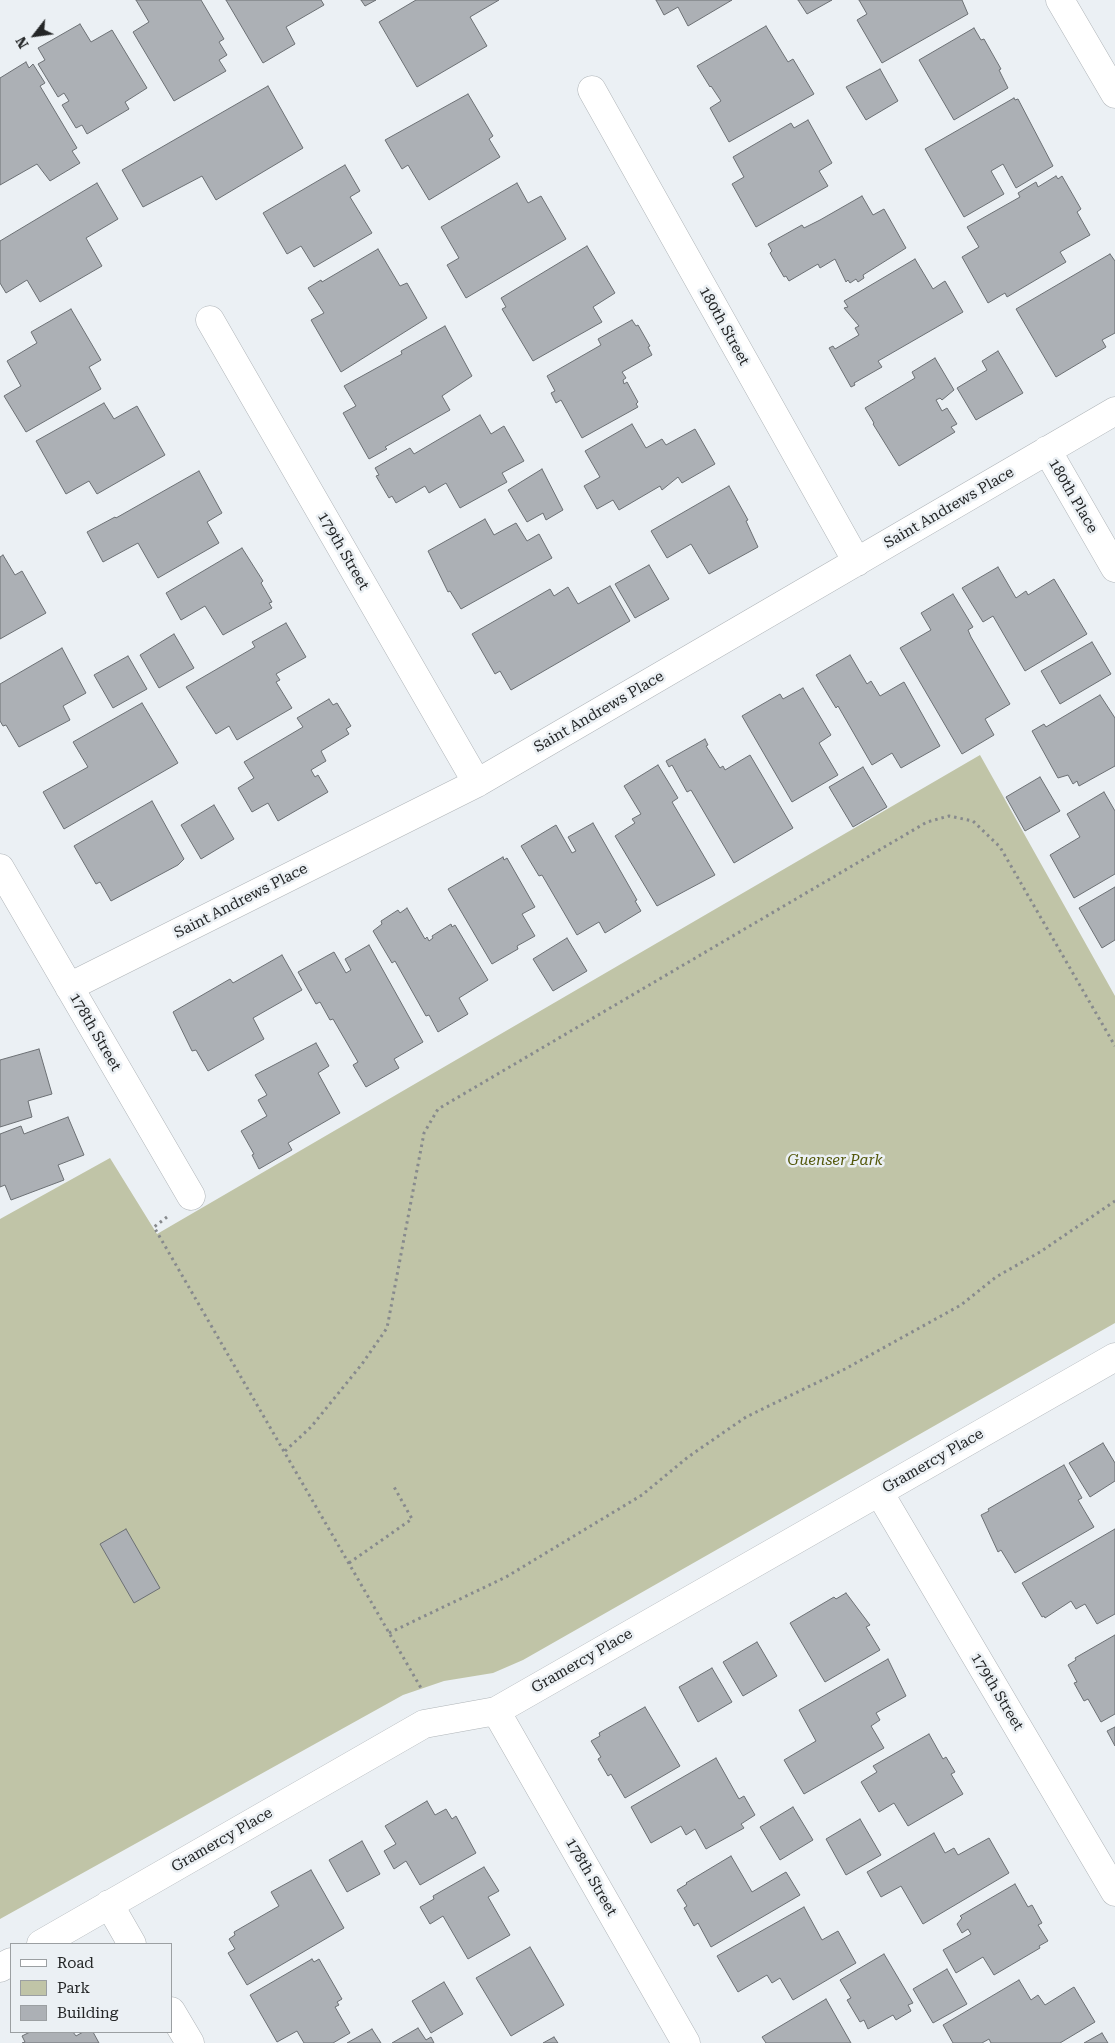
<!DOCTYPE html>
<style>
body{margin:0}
#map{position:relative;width:1115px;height:2043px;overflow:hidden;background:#ebf0f4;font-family:"Roboto Serif",serif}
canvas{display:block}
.legend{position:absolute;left:10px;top:1943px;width:162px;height:90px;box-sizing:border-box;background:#ebf0f4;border:1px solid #9b9fa2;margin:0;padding:6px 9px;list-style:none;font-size:15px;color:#242627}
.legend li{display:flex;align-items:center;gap:10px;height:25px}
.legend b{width:25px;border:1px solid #9b9fa2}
.north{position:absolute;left:10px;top:10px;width:50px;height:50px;-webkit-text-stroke:4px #ebf0f4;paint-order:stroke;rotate:240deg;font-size:14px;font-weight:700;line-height:20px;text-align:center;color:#242627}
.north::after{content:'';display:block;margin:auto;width:18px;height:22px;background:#242627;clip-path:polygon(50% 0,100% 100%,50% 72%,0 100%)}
</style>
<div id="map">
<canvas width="1115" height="2043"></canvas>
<ul class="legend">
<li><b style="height:6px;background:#fff"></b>Road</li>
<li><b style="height:14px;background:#c0c4a7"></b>Park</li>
<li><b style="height:14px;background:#acb0b5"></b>Building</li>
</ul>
<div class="north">N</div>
</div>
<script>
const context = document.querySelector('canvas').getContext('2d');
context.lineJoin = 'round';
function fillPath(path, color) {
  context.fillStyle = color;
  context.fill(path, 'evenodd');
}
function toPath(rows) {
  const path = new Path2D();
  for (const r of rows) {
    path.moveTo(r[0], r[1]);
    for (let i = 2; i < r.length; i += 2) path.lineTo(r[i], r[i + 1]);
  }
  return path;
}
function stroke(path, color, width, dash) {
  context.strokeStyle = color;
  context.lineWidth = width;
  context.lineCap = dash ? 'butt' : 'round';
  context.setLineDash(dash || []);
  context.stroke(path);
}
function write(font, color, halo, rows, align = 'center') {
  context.font = font + ' "Roboto Serif",serif';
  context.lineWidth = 5;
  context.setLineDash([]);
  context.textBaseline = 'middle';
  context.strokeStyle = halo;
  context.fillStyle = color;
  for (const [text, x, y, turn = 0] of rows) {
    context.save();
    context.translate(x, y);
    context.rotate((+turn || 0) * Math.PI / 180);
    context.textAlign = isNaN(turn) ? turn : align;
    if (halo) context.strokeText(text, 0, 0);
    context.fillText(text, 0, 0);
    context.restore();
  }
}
const green = toPath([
 [980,755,1115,996,1115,1323,523,1660,493,1673,444,1681,403,1695,0,1919,0,1219,110,1158,157,1234]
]);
const building = toPath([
 [136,0,201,0,224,39,219,42,227,55,219,60,226,71,174,101,133,32,149,22,136,0],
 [226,0,321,0,324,5,286,27,295,44,263,63,226,0],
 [361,0,376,0,365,6,361,0],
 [416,0,499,0,470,17,487,46,417,87,379,22,416,0],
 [656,0,732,0,688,26,678,7,664,15,656,0],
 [798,0,832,0,807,14,798,0],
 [859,0,962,0,968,14,882,63,857,20,867,14,859,0],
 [80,24,91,42,112,30,147,88,125,102,129,109,87,134,82,125,76,128,62,105,69,101,64,93,58,97,38,64,45,60,38,48,80,24],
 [766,26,788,62,793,59,814,94,729,142,710,108,721,101,711,86,710,87,697,66,766,26],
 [974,28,981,40,984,39,1001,69,999,70,1008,88,954,120,919,60,974,28],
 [26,62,29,68,33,64,45,83,40,86,77,148,72,151,80,163,50,181,37,164,0,185,0,78,26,62],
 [880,69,898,101,866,120,846,87,880,69],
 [268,86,303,148,216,200,202,176,143,207,122,170,268,86],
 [468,94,493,136,489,139,500,157,429,200,408,165,402,169,385,140,468,94],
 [1014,98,1015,100,1018,99,1053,166,1016,188,1003,164,991,171,1004,194,964,217,925,149,1014,98],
 [808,120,832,163,819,171,828,186,756,227,732,184,744,177,733,157,791,123,794,128,808,120],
 [345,165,360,191,350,197,372,233,314,267,301,246,287,254,263,213,345,165],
 [1056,176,1058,179,1062,176,1081,209,1077,212,1090,235,1060,252,1066,262,1007,297,1005,293,988,303,962,257,979,247,967,227,1020,197,1018,193,1036,182,1038,187,1056,176],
 [97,183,118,219,86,238,102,266,40,302,27,280,6,293,0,283,0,241,97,183],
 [517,183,528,203,541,196,566,239,466,298,447,265,459,258,441,227,517,183],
 [862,196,873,215,884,209,906,248,863,275,864,278,858,282,856,279,850,283,848,280,846,282,835,259,820,268,818,264,789,281,786,276,784,277,770,253,772,251,768,244,802,225,804,228,820,220,862,196],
 [587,246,615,293,593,307,602,322,533,361,502,309,506,307,501,298,587,246],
 [378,249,400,286,407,283,427,318,341,372,311,320,324,313,308,288,321,280,322,282,378,249],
 [1110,254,1115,261,1115,333,1102,340,1106,347,1056,377,1016,309,1110,254],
 [915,259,933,289,945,281,963,312,878,361,882,367,854,383,855,385,851,387,829,348,833,346,835,349,859,335,855,328,859,326,844,308,848,307,844,301,915,259],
 [71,309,101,360,89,367,101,389,26,432,4,396,21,386,7,361,37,343,31,332,71,309],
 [632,320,636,326,638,325,650,346,648,347,652,355,622,372,626,378,623,380,624,384,627,382,638,402,636,404,638,407,582,438,561,400,556,403,551,393,555,391,547,376,601,345,598,339,632,320],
 [445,326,472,376,442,396,450,410,385,447,387,449,369,459,343,413,356,406,344,386,402,354,401,351,445,326],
 [998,351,1023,393,976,420,957,388,987,370,982,361,998,351],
 [935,358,954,390,942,400,940,398,936,400,942,411,947,408,957,424,951,427,955,432,899,466,873,424,874,423,865,408,915,378,912,372,935,358],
 [104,403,114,419,137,406,165,455,97,494,89,481,66,494,36,441,104,403],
 [480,415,491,434,504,426,524,461,502,473,507,482,460,508,446,483,429,493,425,486,396,503,392,496,389,498,376,476,379,475,375,468,410,448,414,454,480,415],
 [632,424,646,448,662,439,666,445,695,429,715,464,682,483,678,477,662,490,660,486,619,510,613,500,597,509,584,486,600,477,585,451,632,424],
 [542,469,563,510,546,520,543,513,527,522,508,490,542,469],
 [199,471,222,513,207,522,219,543,158,578,138,543,103,562,87,532,115,517,116,518,199,471],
 [729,486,748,520,746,521,758,547,709,574,691,544,667,558,651,531,729,486],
 [485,519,494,535,516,523,527,541,539,534,552,558,461,609,450,591,448,592,428,551,485,519],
 [242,548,263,581,261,583,272,602,269,603,272,608,223,635,205,606,181,620,166,593,242,548],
 [3,555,15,575,22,571,46,613,0,639,0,557,3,555],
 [649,565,669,599,635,618,615,584,649,565],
 [998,567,1016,598,1026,591,1028,595,1054,579,1087,634,1025,671,993,616,983,622,962,588,998,567],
 [610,586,630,621,511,690,500,671,495,674,472,634,550,589,554,596,568,587,578,604,610,586],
 [953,594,973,627,968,630,971,637,1010,704,985,719,994,735,962,754,900,648,931,630,921,613,953,594],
 [286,623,306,657,276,674,280,680,276,682,292,708,237,740,229,726,216,734,186,687,255,647,252,642,286,623],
 [174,634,194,668,159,688,140,655,174,634],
 [1092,642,1111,674,1060,704,1041,671,1092,642],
 [62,648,86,693,63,706,70,720,19,747,6,725,3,726,0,721,0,684,62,648],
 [850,655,867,684,871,681,880,696,904,682,940,746,901,768,892,753,872,765,838,706,836,708,816,675,850,655],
 [128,656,147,689,113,708,94,675,128,656],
 [803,688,831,735,819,743,838,775,792,802,742,716,780,694,783,699,803,688],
 [1100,695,1115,718,1115,766,1079,786,1077,781,1073,784,1068,775,1058,778,1032,731,1044,724,1046,727,1100,695],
 [329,699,333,705,337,703,351,726,346,729,349,734,321,751,326,761,311,770,315,777,318,775,328,792,278,821,268,803,252,812,238,788,254,778,244,762,303,727,297,718,329,699],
 [142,703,178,763,64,829,43,792,88,767,73,742,142,703],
 [705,739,708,745,706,746,720,768,723,766,725,770,750,755,793,828,734,863,691,790,687,792,672,765,669,767,666,761,705,739],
 [658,765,678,798,672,802,715,875,657,906,615,836,635,823,632,819,641,814,624,786,658,765],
 [863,767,887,807,853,827,829,787,863,767],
 [1040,777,1060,811,1025,831,1006,797,1040,777],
 [1104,792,1115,811,1115,874,1074,898,1050,855,1080,837,1067,814,1104,792],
 [152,801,184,859,178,865,111,901,100,882,96,884,74,846,152,801],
 [214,805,234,839,201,859,181,825,214,805],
 [593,823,637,900,635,901,641,911,605,933,599,922,577,935,542,875,539,876,521,846,556,825,572,853,576,851,568,837,593,823],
 [503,857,504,860,507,858,535,907,522,914,535,936,517,946,518,949,492,964,448,889,503,857],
 [1115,887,1115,940,1102,948,1079,908,1115,887],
 [407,908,425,939,427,937,429,941,433,938,432,936,451,924,452,927,455,925,488,980,459,998,468,1014,438,1032,429,1015,426,1016,395,961,392,963,373,931,382,924,381,921,398,910,400,913,407,908],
 [567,938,587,971,553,991,533,959,567,938],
 [369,945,423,1042,394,1059,399,1068,366,1087,353,1065,358,1062,333,1019,330,1020,320,1002,316,1004,298,972,334,952,346,973,351,970,345,959,369,945],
 [282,955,302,990,253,1018,264,1039,208,1071,196,1050,192,1051,173,1012,230,979,233,983,282,955],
 [316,1043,329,1066,318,1073,340,1113,288,1143,292,1150,259,1169,252,1155,254,1154,241,1131,267,1116,258,1100,267,1095,255,1075,316,1043],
 [39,1049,52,1094,28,1101,32,1117,0,1127,0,1060,39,1049],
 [68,1117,84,1155,58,1165,64,1180,11,1200,5,1185,0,1187,0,1134,21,1126,24,1134,68,1117],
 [1103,1443,1115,1463,1115,1481,1090,1497,1069,1463,1103,1443],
 [1064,1465,1082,1498,1078,1500,1094,1527,1015,1573,1001,1550,998,1552,981,1515,989,1511,988,1509,1064,1465],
 [126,1529,160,1588,134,1603,100,1544,126,1529],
 [1115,1529,1115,1614,1097,1624,1085,1604,1076,1609,1071,1601,1045,1618,1044,1616,1042,1617,1022,1583,1115,1529],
 [846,1593,870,1625,866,1627,880,1650,825,1682,790,1623,834,1597,836,1599,846,1593],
 [1115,1635,1115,1714,1101,1722,1088,1699,1084,1701,1074,1683,1077,1682,1068,1665,1076,1660,1075,1658,1115,1635],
 [757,1642,777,1676,743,1696,723,1662,757,1642],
 [888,1659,906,1696,876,1713,880,1720,871,1726,884,1748,804,1794,784,1760,816,1741,799,1710,888,1659],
 [712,1668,732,1702,698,1722,679,1687,712,1668],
 [645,1707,680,1766,625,1798,611,1774,608,1776,598,1759,601,1757,591,1741,600,1736,599,1733,645,1707],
 [1115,1727,1115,1746,1107,1731,1115,1727],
 [929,1734,943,1759,946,1757,955,1772,951,1774,963,1794,908,1826,894,1803,879,1812,861,1782,877,1772,873,1766,929,1734],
 [716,1758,739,1799,744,1796,755,1815,741,1824,744,1828,706,1849,695,1829,686,1835,681,1826,651,1843,631,1807,716,1758],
 [427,1801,435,1815,446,1809,452,1819,456,1816,476,1853,420,1885,406,1861,394,1869,384,1851,396,1844,385,1826,427,1801],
 [793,1807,813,1840,780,1860,760,1827,793,1807],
 [860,1819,881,1855,846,1875,826,1839,860,1819],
 [934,1833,945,1853,954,1848,958,1855,989,1838,1009,1873,923,1924,901,1886,881,1897,867,1872,934,1833],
 [362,1841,380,1874,347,1892,329,1860,362,1841],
 [731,1856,752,1892,786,1872,800,1895,711,1947,698,1923,694,1926,684,1908,687,1906,677,1890,687,1884,686,1883,731,1856],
 [484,1867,499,1891,488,1897,510,1935,468,1959,443,1916,430,1924,420,1907,434,1899,433,1896,484,1867],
 [311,1870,344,1928,247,1985,228,1953,235,1949,229,1939,235,1935,234,1932,279,1906,271,1892,311,1870],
 [1015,1884,1028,1907,1032,1905,1042,1923,1038,1925,1048,1941,1039,1946,1040,1948,994,1975,983,1957,956,1973,943,1950,971,1934,968,1929,962,1933,957,1924,962,1918,960,1916,1015,1884],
 [804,1907,822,1940,838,1931,856,1963,793,2000,780,1978,772,1983,767,1975,738,1992,717,1956,804,1907],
 [530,1947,564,2005,511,2036,476,1978,530,1947],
 [884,1954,913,2003,908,2005,911,2011,896,2020,893,2015,868,2029,864,2020,860,2022,847,2000,851,1998,840,1980,884,1954],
 [312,1959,314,1962,319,1959,342,1999,337,2002,339,2005,335,2007,350,2033,333,2043,304,2043,297,2031,277,2042,250,1995,312,1959],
 [947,1969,967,2004,933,2023,913,1989,947,1969],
 [1019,1980,1031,2000,1038,1995,1045,2005,1074,1987,1095,2022,1060,2043,991,2043,989,2039,982,2043,953,2043,943,2025,1019,1980],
 [444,1982,463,2014,431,2033,412,2001,444,1982],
 [826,1999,851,2043,766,2043,762,2037,826,1999],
 [418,2028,426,2040,431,2037,434,2043,392,2043,418,2028],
 [372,2029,381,2043,347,2043,372,2029],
 [30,2032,73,2032,76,2036,83,2032,93,2032,99,2043,22,2043,25,2042,22,2036,30,2032],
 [1102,2033,1108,2043,1084,2043,1102,2033],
 [554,2037,558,2043,543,2043,554,2037]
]);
const path = toPath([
 [167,1217,154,1227,421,1688],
 [285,1451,311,1427,362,1364,387,1328,424,1133,438,1109,927,822,949,816,973,821,1000,847,1115,1046],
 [349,1563,412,1519,393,1485],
 [389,1633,506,1577,642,1495,688,1457,746,1417,845,1369,961,1305,996,1277,1040,1252,1115,1201]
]);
const street = toPath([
 [1060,0,1115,94],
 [592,90,857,562],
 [210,320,477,783],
 [1047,450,1115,568],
 [0,868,191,1196],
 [69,987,477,783,1115,411],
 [879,1492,1115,1892],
 [496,1711,686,2043],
 [109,1904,132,1944],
 [41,1944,424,1724,496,1711,1115,1357],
 [0,1968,11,1962],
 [171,2011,190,2043]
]);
const streetNames = [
 ["180th Street",724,326,61],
 ["180th Place",1073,496,60],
 ["Saint Andrews Place",949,508,-30],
 ["179th Street",343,551,60],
 ["Saint Andrews Place",599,712,-30],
 ["Saint Andrews Place",241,901,-27],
 ["178th Street",95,1032,60],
 ["Gramercy Place",933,1461,-30],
 ["Gramercy Place",582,1661,-30],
 ["179th Street",997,1692,59],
 ["Gramercy Place",222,1840,-30],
 ["178th Street",591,1877,60]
];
const parkNames = [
 ["Guenser Park",835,1161]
];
fillPath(green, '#c0c4a7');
fillPath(building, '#acb0b5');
stroke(building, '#6c7074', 1);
stroke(street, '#afb4b8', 29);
stroke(path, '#878a8d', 3, [2.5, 4]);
stroke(street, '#fff', 28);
write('15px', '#242627', '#ebf0f4', streetNames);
write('italic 15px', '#54580b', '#ebf0f4', parkNames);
</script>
